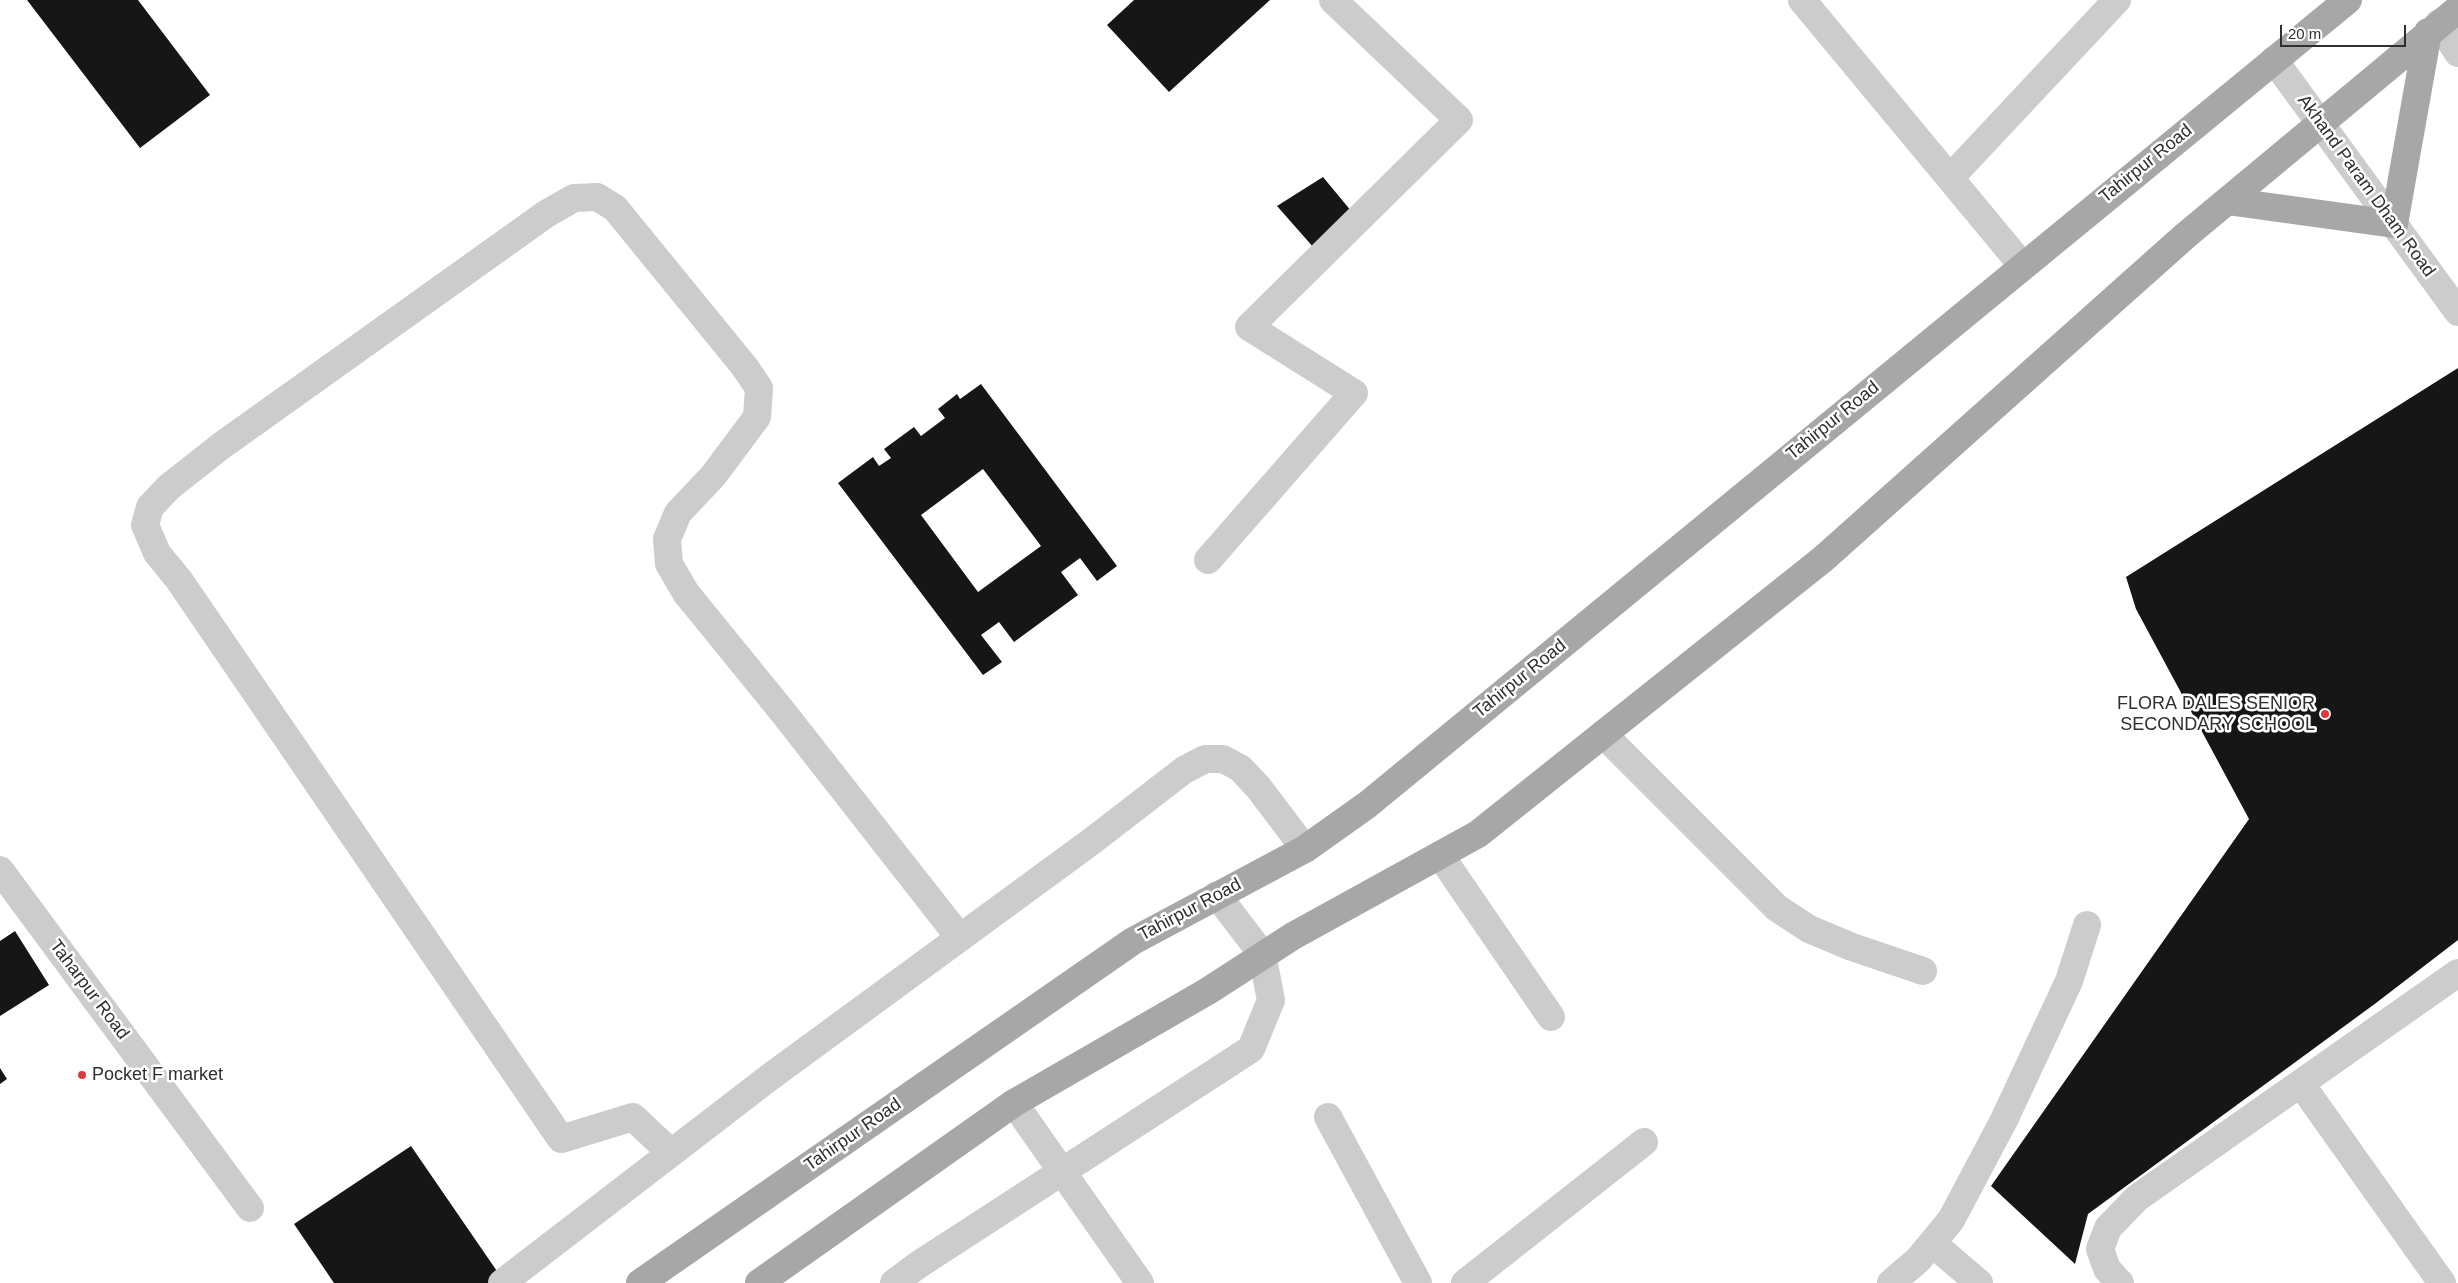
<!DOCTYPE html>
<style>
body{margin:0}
#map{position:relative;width:2458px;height:1283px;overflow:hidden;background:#fff;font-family:Helvetica,sans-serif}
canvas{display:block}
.scale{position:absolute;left:2280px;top:25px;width:126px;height:22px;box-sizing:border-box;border:2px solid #2f2f2f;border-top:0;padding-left:6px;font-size:15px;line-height:18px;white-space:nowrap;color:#2f2f2f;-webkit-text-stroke:4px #fff;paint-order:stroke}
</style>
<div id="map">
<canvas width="2458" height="1283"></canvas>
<div class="scale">20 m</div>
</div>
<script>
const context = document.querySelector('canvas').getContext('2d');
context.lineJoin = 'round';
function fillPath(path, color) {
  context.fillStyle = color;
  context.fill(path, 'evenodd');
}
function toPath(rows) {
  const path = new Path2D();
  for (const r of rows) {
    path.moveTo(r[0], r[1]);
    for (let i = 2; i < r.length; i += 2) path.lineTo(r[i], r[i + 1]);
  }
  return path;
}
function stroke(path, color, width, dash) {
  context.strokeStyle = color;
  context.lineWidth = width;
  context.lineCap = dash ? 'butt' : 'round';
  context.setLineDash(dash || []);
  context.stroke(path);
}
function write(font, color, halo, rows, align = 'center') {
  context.font = font + ' Helvetica,sans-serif';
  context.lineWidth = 5;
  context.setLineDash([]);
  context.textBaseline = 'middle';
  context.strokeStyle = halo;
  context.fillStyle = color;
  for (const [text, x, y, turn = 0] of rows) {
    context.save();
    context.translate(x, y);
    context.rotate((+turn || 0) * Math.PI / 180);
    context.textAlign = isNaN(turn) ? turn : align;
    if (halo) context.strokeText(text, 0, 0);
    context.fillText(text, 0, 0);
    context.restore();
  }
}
const building = toPath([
 [27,0,138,0,210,95,140,148],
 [1134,0,1270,0,1169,92,1107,25],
 [1323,177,1352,212,1314,248,1277,206],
 [2458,368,2458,940,2376,1003,2088,1214,2075,1264,1991,1186,2249,819,2136,609,2126,577],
 [981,384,1117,566,1097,581,1080,558,1061,572,1078,595,1014,642,999,622,981,635,1002,662,983,675,838,483,873,457,879,466,891,458,884,449,914,427,921,436,945,418,938,409,957,394,960,399],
 [983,469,1041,546,978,592,921,515],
 [15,931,49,985,0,1016,0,941],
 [0,1068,7,1079,0,1084],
 [411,1146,501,1277,493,1283,334,1283,294,1224]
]);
const minor = toPath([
 [1802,0,2022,265],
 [2439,23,2458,53],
 [2274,60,2458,312],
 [1950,178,2117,0],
 [1208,560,1354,393,1249,327,1459,120,1333,0],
 [1603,734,1777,908,1809,929,1852,947,1923,971],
 [1440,855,1551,1017],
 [0,870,250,1208],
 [2301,1084,2442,1283],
 [1014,1103,1140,1283],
 [1328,1117,1418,1283],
 [671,1153,633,1117,561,1139,179,580,157,553,145,525,150,507,169,487,221,446,546,214,574,198,597,197,615,208,744,366,759,388,757,417,713,476,678,513,667,539,669,564,686,593,782,711,960,938],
 [1932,1243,1979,1283],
 [502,1283,770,1077,1092,841,1184,770,1205,759,1223,759,1240,768,1258,787,1305,849],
 [894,1283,918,1265,1251,1049,1271,1000,1262,954,1217,895],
 [1465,1283,1644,1142],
 [1891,1283,1918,1260,1951,1220,2004,1120,2069,981,2087,925],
 [2120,1283,2107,1269,2100,1249,2108,1228,2137,1198,2458,973]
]);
const major = toPath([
 [2227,201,2394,224,2428,32],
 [640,1283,1133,941,1305,849,1367,805,2348,0],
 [759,1283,1014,1103,1208,991,1293,936,1478,834,1823,559,2185,236,2458,9]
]);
const markers = [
 [2325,714,5,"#dd3a40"],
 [82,1075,5,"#dd3a40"]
];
const streetNames = [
 ["Tahirpur Road",2146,164,-39],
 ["Akhand Param Dham Road",2366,186,54],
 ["Tahirpur Road",1833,421,-39],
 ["Tahirpur Road",1520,679,-39],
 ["Tahirpur Road",1190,910,-28],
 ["Taharpur Road",89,990,53],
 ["Tahirpur Road",853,1135,-35]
];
const poiNames = [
 ["FLORA DALES SENIOR",2315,704],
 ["SECONDARY SCHOOL",2315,725],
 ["Pocket F market",92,1075,"left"]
];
fillPath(building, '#161616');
stroke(minor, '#ccc', 28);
stroke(major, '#a7a7a7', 28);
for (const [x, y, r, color] of markers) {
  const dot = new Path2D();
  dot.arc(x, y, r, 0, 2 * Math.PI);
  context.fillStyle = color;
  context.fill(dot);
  stroke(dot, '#fff', 2);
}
write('18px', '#2f2f2f', '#fff', streetNames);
write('18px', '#2f2f2f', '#fff', poiNames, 'right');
</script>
